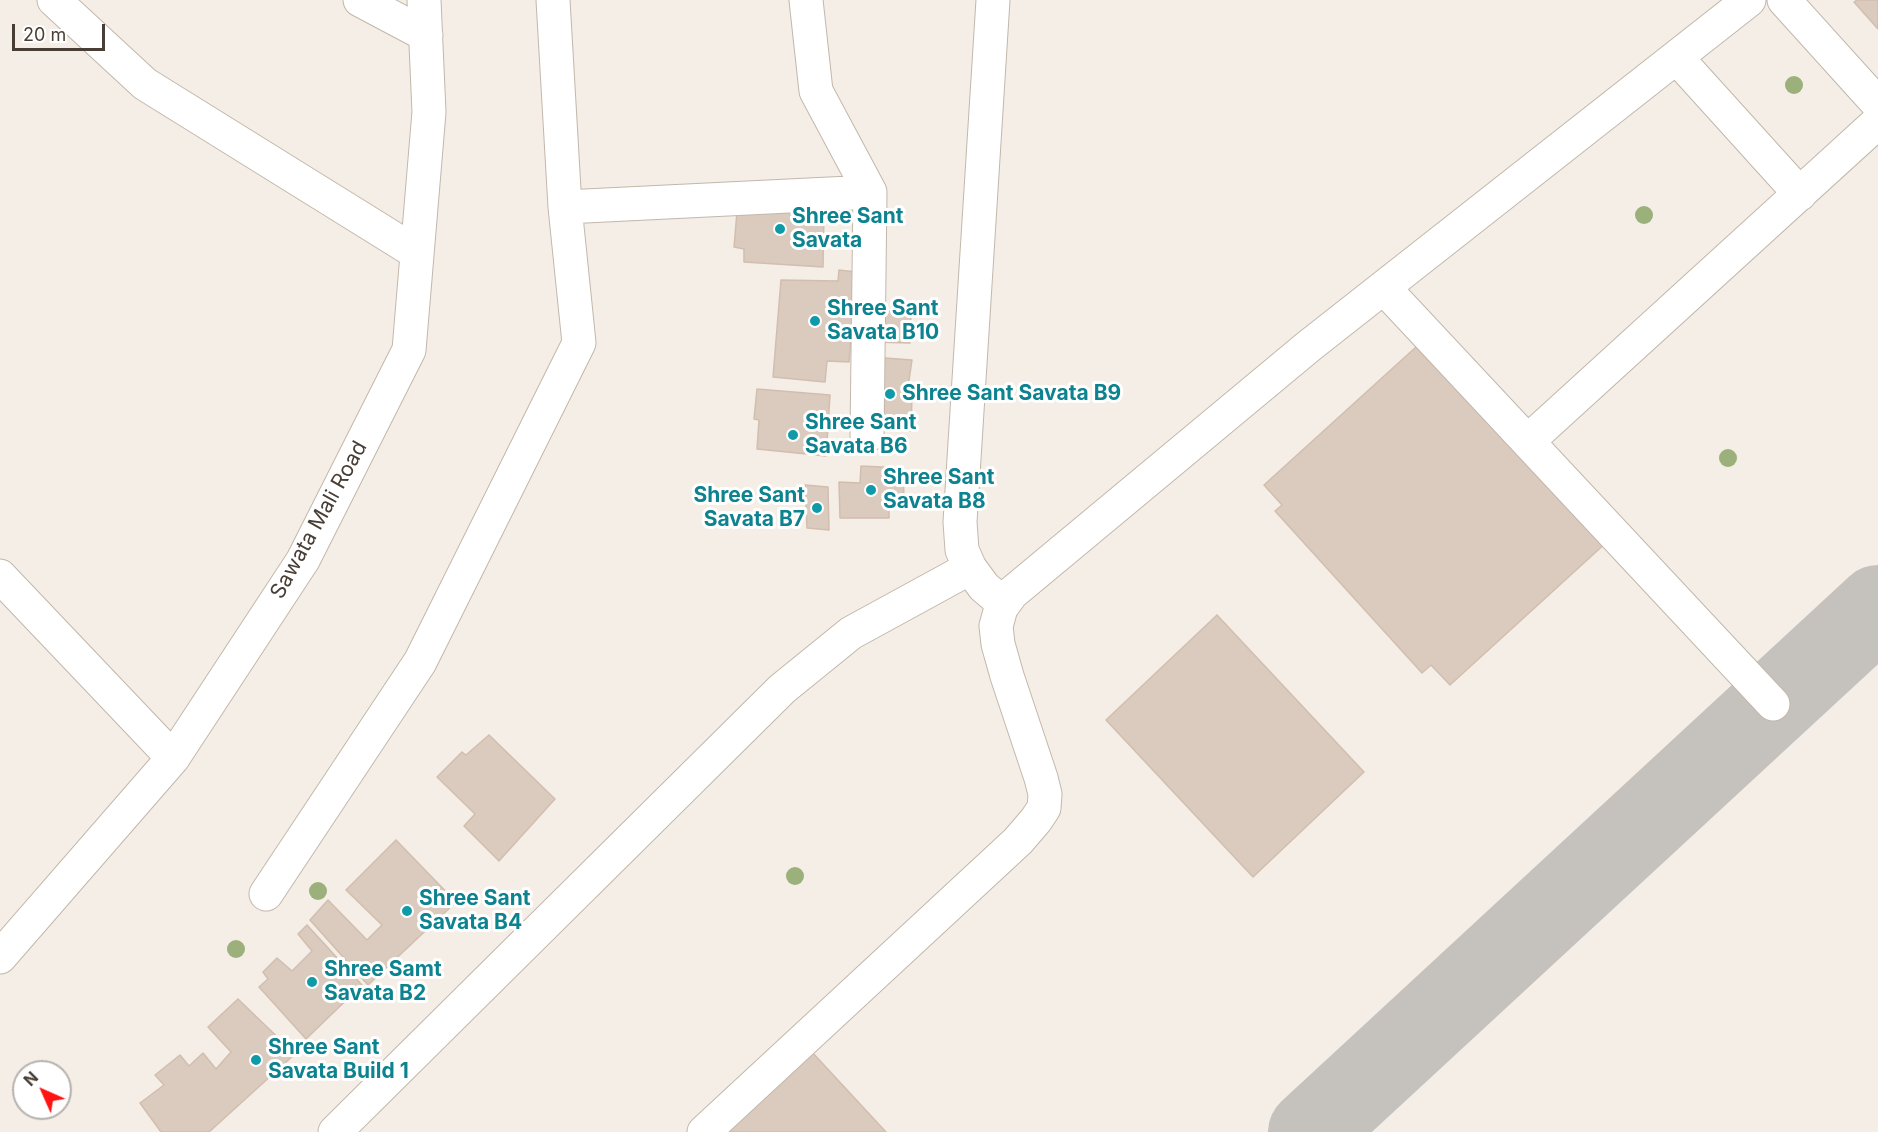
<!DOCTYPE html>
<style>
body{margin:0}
#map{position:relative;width:1878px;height:1132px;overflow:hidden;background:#f4eee6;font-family:Inter,sans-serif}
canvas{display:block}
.north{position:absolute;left:12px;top:1060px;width:60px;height:60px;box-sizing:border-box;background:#fff;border:2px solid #b6b2ae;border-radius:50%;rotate:315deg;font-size:16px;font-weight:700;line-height:24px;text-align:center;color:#483e35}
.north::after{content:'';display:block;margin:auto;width:21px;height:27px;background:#ff1313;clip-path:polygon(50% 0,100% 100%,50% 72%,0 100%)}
.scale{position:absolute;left:12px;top:24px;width:93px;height:27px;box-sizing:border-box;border:3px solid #483e35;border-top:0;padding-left:8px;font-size:18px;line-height:21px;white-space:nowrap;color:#483e35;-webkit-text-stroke:4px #fff;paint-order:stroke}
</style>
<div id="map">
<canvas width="1878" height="1132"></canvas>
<div class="north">N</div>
<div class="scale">20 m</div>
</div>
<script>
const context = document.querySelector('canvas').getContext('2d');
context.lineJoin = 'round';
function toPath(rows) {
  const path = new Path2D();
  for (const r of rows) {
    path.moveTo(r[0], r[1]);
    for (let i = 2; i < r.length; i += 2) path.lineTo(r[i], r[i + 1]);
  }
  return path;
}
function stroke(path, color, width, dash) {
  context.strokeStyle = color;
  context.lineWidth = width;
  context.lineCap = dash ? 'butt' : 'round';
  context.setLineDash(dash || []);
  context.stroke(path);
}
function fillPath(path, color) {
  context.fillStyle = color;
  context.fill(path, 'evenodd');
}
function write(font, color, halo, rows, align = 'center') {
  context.font = font + ' Inter,sans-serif';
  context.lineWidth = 6;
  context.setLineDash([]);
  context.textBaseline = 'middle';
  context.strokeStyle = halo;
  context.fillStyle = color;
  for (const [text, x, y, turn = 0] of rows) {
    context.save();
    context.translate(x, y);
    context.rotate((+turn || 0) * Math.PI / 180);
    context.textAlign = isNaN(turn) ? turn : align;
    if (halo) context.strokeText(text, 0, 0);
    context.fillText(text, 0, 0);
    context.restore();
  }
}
const taxiway = toPath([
 [1310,1132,1878,607]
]);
const building = toPath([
 [1857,0,1878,0,1878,29,1854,2,1857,0],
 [824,211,823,267,744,262,744,249,734,247,737,212,824,211],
 [839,270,856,272,849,362,827,361,825,382,773,377,781,280,838,281,839,270],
 [875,310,911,313,910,343,873,342,875,310],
 [1416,347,1434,366,1442,358,1608,541,1450,685,1431,665,1422,673,1275,511,1282,505,1264,485,1416,347],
 [871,357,912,360,907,394,912,395,911,431,870,430,871,357],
 [757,389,830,395,826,456,757,449,759,420,754,419,757,389],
 [861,466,903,468,904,498,889,498,889,518,840,518,839,482,860,483,861,466],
 [805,485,828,487,829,530,807,528,805,485],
 [1217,615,1364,772,1253,877,1106,720,1217,615],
 [489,735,555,799,499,861,464,826,475,814,437,777,462,752,466,755,489,735],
 [396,840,456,902,368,985,310,920,328,900,367,940,382,925,346,890,396,840],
 [307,925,362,985,306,1039,259,987,268,979,263,972,277,958,292,971,312,951,298,934,307,925],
 [238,999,295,1054,209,1132,161,1132,140,1103,164,1085,155,1075,180,1055,189,1066,203,1053,216,1069,231,1052,208,1027,238,999],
 [811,1051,886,1132,725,1132,811,1051]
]);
const minor = toPath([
 [54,0,145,84,417,253],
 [360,0,426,35],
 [553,0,565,207,870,192],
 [806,0,816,91,870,192,867,436],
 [993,0,960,522,962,550,970,568,984,587,1004,604],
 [1784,0,1878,104],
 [1677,58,1800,194],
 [1384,288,1773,704],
 [1528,441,1878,122],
 [0,576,173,758],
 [266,894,420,662,579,343,565,207],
 [0,957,173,758,303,560,409,350,429,112,424,0],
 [335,1132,782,689,851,633,970,568],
 [704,1132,1018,841,1036,820,1044,808,1045,794,1041,778,1007,676,998,644,996,626,1001,608,1012,593,1309,346,1749,0]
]);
const trees = [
 [1794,85],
 [1644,215],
 [1728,458],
 [795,876],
 [318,891],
 [236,949]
];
const markers = [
 [780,229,6,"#0f9aa8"],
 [815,321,6,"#0f9aa8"],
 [890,394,6,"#0f9aa8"],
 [793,435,6,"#0f9aa8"],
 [871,490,6,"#0f9aa8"],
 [817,508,6,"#0f9aa8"],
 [407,911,6,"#0f9aa8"],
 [312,982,6,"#0f9aa8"],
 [256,1060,6,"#0f9aa8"]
];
const cultureNames = [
 ["Shree Sant",792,217],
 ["Savata",792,241],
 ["Shree Sant",827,309],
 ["Savata B10",827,333],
 ["Shree Sant Savata B9",902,394],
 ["Shree Sant",805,423],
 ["Savata B6",805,447],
 ["Shree Sant",883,478],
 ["Savata B8",883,502],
 ["Shree Sant",805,496,"right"],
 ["Savata B7",805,520,"right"],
 ["Shree Sant",419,899],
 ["Savata B4",419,923],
 ["Shree Samt",324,970],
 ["Savata B2",324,994],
 ["Shree Sant",268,1048],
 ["Savata Build 1",268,1072]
];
const streetNames = [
 ["Sawata Mali Road",319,520,-61]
];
stroke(taxiway, '#c5c2be', 84);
fillPath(building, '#dacbbe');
stroke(building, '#d2beae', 1.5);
stroke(minor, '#c3b7ab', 35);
stroke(minor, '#fff', 33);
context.fillStyle = '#9bb07b';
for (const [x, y] of trees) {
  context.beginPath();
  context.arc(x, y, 9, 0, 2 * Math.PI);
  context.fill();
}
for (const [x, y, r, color] of markers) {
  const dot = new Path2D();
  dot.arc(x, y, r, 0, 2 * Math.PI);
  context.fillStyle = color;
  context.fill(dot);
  stroke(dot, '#fff', 2);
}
write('bold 21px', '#0d838f', '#fff', cultureNames, 'left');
write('21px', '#483e35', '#fff', streetNames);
</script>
